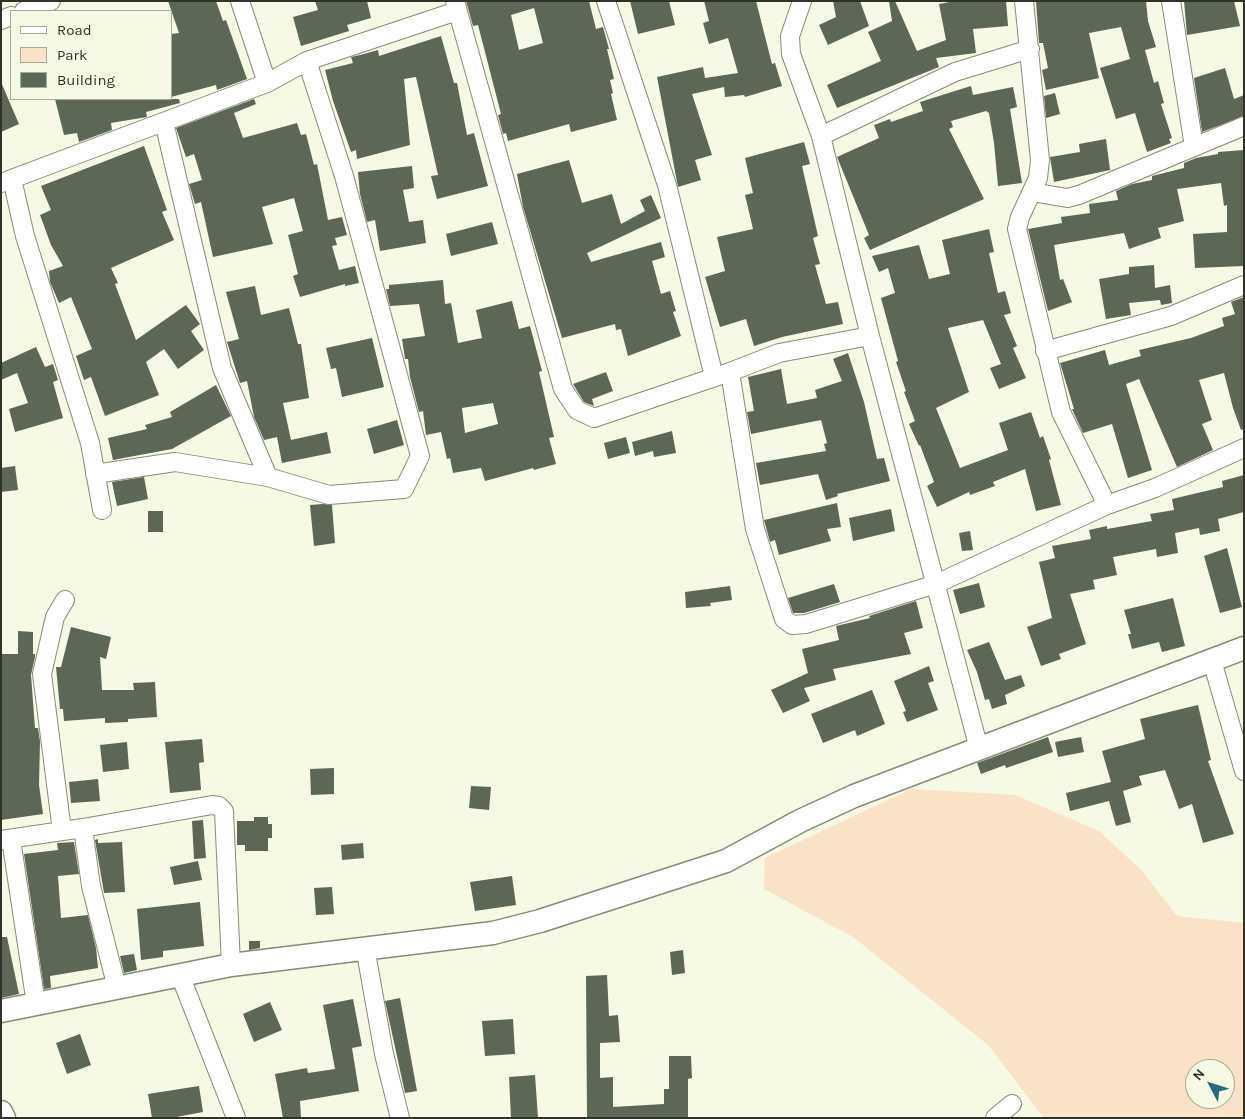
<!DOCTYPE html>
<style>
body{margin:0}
#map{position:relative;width:1245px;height:1119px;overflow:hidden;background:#f6f9e3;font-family:Karla,sans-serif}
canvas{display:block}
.frame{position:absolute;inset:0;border:2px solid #303128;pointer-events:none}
.legend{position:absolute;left:10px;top:10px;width:162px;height:90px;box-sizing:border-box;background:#f6f9e3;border:1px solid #a7a998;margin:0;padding:6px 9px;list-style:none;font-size:15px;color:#303128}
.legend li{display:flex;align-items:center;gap:10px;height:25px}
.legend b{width:25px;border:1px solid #a7a998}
.north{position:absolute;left:1185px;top:1059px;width:50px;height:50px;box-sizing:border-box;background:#f6f9e3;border:1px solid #a7a998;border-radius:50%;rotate:310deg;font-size:14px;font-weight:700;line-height:20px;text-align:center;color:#303128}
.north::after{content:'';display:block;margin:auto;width:18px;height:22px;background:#286b7d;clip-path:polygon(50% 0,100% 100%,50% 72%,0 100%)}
</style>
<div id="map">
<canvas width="1245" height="1119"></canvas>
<div class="frame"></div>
<ul class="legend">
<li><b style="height:6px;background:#fff"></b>Road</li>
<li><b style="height:14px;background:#fae2c6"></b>Park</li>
<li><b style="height:14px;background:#5c6756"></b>Building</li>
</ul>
<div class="north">N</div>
</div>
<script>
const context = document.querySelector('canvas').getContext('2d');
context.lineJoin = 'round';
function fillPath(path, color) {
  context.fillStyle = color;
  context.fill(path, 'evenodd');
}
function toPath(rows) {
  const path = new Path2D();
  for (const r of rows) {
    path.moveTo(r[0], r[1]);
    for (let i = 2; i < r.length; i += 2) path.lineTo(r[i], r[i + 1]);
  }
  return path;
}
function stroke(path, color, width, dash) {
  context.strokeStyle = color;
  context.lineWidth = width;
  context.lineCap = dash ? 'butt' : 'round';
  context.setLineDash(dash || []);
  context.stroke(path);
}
const green = toPath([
 [911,789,1015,795,1099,831,1142,871,1177,916,1244,923,1244,1118,1044,1118,988,1045,853,937,764,889,765,858],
 [1195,1069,1225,1069,1225,1099,1195,1099]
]);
const building = toPath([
 [168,1,216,1,223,21,226,20,247,79,217,90,216,85,171,97,171,34,179,33],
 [315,1,367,1,371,18,347,25,349,31,301,46,293,17,318,10],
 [466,1,589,1,596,29,603,27,609,49,607,49,614,79,610,80,613,93,611,94,617,120,571,132,569,124,508,141,506,133,503,134,498,115,501,114,478,25,473,26],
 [534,8,543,43,519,50,511,15],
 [630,1,669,1,675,25,638,34],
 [704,1,756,1,772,64,775,63,782,86,745,97,744,95,725,97,724,87,692,94,712,155,695,160,701,180,678,187,657,77,703,67,705,78,738,73,728,38,709,44,703,23,709,21],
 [833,1,860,1,869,26,828,45,819,25,836,17],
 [889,1,895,1,917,51,946,40,939,4,955,1,1006,1,1008,26,973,29,976,53,936,58,939,67,837,108,827,85,881,61,868,32,892,21],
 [1036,1,1146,1,1148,21,1156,47,1145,50,1154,83,1158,81,1164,103,1161,104,1172,138,1169,139,1171,143,1147,152,1135,113,1116,119,1100,68,1130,59,1121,27,1089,33,1099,78,1046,90,1042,70,1048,68,1043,43,1039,43],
 [1184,1,1234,1,1240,26,1187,35],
 [441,36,454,83,457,83,467,135,474,133,488,186,437,199,431,176,438,175,416,77,404,79,410,145,357,159,356,150,351,152,333,101,325,70,353,63,351,57,360,55,378,50,379,56],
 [1225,68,1234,99,1244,95,1244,116,1202,132,1194,78],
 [1,82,19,124,1,132],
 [971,86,973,95,1013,87,1017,107,1010,109,1022,183,998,186,994,143,989,113,986,111,951,121,953,127,949,129,984,199,870,250,864,238,869,235,837,157,879,138,874,125,890,119,891,122,923,111,920,102],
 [1055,93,1060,114,1046,118,1044,96],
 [55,99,179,99,180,103,146,112,147,117,111,123,112,130,79,142,77,133,64,135],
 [254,99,256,104,234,113,243,138,297,123,301,135,306,134,314,165,317,164,328,220,342,217,347,235,335,238,337,245,332,246,339,270,355,266,359,283,345,286,345,284,300,297,293,276,298,274,288,235,303,231,294,198,262,207,273,244,213,257,201,202,195,204,189,184,202,180,194,154,186,157,176,128],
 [1106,139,1110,170,1054,182,1050,157,1080,152,1079,144],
 [804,142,810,164,802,166,818,236,813,238,820,264,815,265,826,304,838,302,843,324,782,337,754,346,746,319,720,327,705,277,725,271,717,237,753,229,745,195,753,193,745,158],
 [144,146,167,210,162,212,174,240,111,268,118,283,115,284,136,340,186,305,200,324,191,331,204,350,178,369,164,349,146,362,159,395,105,416,91,377,84,380,76,356,92,349,71,297,59,303,50,282,49,271,63,266,51,245,40,215,51,210,41,186],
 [1244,150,1244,266,1195,268,1193,234,1227,232,1227,205,1224,206,1221,183,1177,189,1184,221,1158,228,1161,238,1129,249,1124,233,1054,245,1060,280,1063,279,1072,302,1048,311,1028,229,1062,223,1061,217,1090,213,1089,204,1118,200,1116,191,1132,184,1152,180,1152,176,1184,168,1184,163,1196,158,1218,154,1218,152],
 [569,160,582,203,612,194,621,224,645,211,640,200,651,195,661,218,587,253,591,262,661,242,665,257,652,261,661,294,670,291,676,311,673,312,681,336,628,356,621,329,616,330,615,324,562,338,523,207,517,174],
 [412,166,414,188,403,190,409,222,423,220,426,243,380,251,375,220,367,222,360,194,358,172],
 [492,222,498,244,451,256,446,234],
 [989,229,994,252,989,253,998,293,1005,291,1011,313,1004,315,1017,346,1013,348,1026,378,999,389,990,368,1001,364,983,320,948,328,969,392,936,408,960,468,1008,450,999,423,1031,412,1040,438,1043,436,1051,459,1049,460,1061,505,1036,511,1025,469,993,482,995,486,970,495,969,492,937,507,927,486,934,482,920,445,919,446,909,424,915,421,904,392,906,391,896,362,898,361,881,298,895,293,888,268,879,272,872,256,919,245,929,279,950,274,942,240],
 [1154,265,1155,288,1170,285,1172,303,1161,305,1160,300,1129,303,1131,315,1106,319,1099,279,1129,274,1129,267],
 [443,280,445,304,451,303,458,343,482,338,476,310,512,301,519,329,530,326,542,371,539,372,554,437,549,438,556,464,534,470,533,468,485,481,481,468,453,473,450,458,447,459,441,432,426,435,423,411,419,412,410,377,408,359,405,359,402,339,425,336,419,304,390,306,386,289,389,289,389,285],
 [493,403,498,424,465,433,462,408],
 [255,286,261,315,289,308,298,344,301,344,309,398,283,403,291,440,327,432,331,453,282,463,277,437,264,440,254,417,247,381,240,383,227,342,239,339,226,292],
 [1244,297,1244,429,1241,430,1233,408,1224,373,1199,380,1212,420,1202,424,1213,450,1177,467,1139,379,1126,384,1152,470,1128,478,1112,424,1083,433,1072,409,1074,409,1060,363,1105,350,1109,365,1141,356,1139,350,1191,338,1224,326,1222,318,1235,314,1231,302],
 [372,338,384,387,342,397,336,368,331,369,326,348],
 [36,347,45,367,53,364,58,380,53,382,63,418,15,432,9,409,28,403,17,373,1,380,1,363],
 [848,353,864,402,877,459,884,458,890,481,837,494,838,496,826,500,818,474,760,485,756,463,826,451,824,444,827,443,821,420,751,434,747,412,754,411,748,377,781,369,787,404,817,398,815,390,842,381,833,359],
 [606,372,613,391,592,399,594,406,584,402,573,384],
 [216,385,231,416,172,449,113,460,108,438,147,429,145,425,172,417,170,412],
 [397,420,404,445,374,454,367,429],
 [672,431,676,453,654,457,653,451,635,456,632,442],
 [626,437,630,453,608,459,604,443],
 [15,466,18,490,1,492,1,468],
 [1244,475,1244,512,1218,519,1220,531,1200,535,1199,528,1175,533,1178,553,1157,557,1156,549,1113,557,1117,575,1093,580,1095,589,1070,594,1086,644,1059,654,1061,659,1041,666,1027,627,1052,618,1039,562,1055,558,1052,546,1091,539,1089,530,1107,526,1107,529,1152,521,1150,514,1174,510,1172,499,1223,487,1222,481],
 [144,477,148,499,117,506,112,482],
 [837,503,841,527,827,529,831,541,779,555,775,540,770,542,764,520],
 [323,504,332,505,335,543,314,546,310,505],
 [891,509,895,531,853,541,849,518],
 [148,511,163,511,163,532,148,532],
 [970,531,973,550,962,551,959,533],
 [1227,548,1242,607,1220,613,1204,556],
 [979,583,985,607,960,614,953,590],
 [834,584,840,602,804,613,793,613,788,598],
 [730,586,732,600,710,603,711,606,686,608,685,592],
 [1173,598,1185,646,1162,652,1159,642,1132,649,1128,634,1131,634,1124,610],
 [916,601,923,628,904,633,911,654,833,669,836,680,804,688,810,701,783,713,771,690,808,673,802,649,839,640,836,626,870,618,869,616],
 [71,627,111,637,106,659,100,657,102,690,134,690,133,683,155,682,157,717,128,719,128,722,105,723,105,718,64,721,63,709,60,709,56,667,61,667],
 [18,631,33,632,33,654,35,654,35,657,31,675,35,728,38,728,40,741,39,785,43,814,1,820,1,654,18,654],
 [989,642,1005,680,1021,675,1025,686,1005,695,1007,704,992,709,989,699,985,700,977,672,967,650],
 [929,666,934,681,928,683,938,710,907,722,903,712,906,711,894,681],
 [872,690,885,724,857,736,855,730,823,743,811,714],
 [1198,705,1211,760,1208,761,1234,834,1203,843,1192,804,1179,809,1165,770,1139,776,1142,785,1123,791,1131,822,1116,826,1109,801,1070,811,1066,793,1111,782,1102,751,1145,739,1140,719],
 [1048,737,1053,752,1006,768,1005,765,981,774,977,763],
 [1081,737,1084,752,1058,757,1055,742],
 [202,739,204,762,199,763,201,790,170,793,165,742],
 [127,742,129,769,103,772,100,745],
 [334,768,334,794,311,795,310,769],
 [98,779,100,801,71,803,69,782],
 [471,786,491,787,489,810,469,808],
 [254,817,268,817,268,824,272,824,272,838,268,838,268,851,245,851,245,845,237,845,237,821,254,821],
 [203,820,206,858,194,859,192,821],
 [98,839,98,843,122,842,125,892,104,893,95,840],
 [74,842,79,874,58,876,61,918,88,915,96,948,98,968,50,976,51,988,44,989,24,854,58,850,57,843],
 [363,843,364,858,342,860,341,845],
 [198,861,202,880,174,885,170,867],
 [512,876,516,905,475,911,470,882],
 [332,887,334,914,316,915,314,888],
 [200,902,204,946,163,951,163,957,141,960,137,909],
 [1,937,7,937,19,994,1,998],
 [249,941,260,941,260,948,249,950],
 [683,950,685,973,672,975,670,952],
 [134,954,137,970,124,973,120,956],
 [607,975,609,1016,618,1015,620,1042,600,1043,600,1078,613,1077,613,1107,664,1104,664,1089,669,1089,669,1056,691,1056,692,1078,688,1079,688,1118,587,1118,586,976],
 [400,998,417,1091,405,1093,385,1001],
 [353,999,362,1046,352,1048,359,1091,300,1101,301,1118,283,1118,275,1074,307,1068,308,1073,335,1069,323,1005],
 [270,1002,282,1030,254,1042,243,1014],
 [513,1019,515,1054,485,1056,482,1021],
 [80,1034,91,1065,67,1074,56,1043],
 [535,1075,538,1118,511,1118,509,1077],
 [199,1086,203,1112,171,1118,152,1118,148,1094]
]);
const minor = toPath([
 [240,1,267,83],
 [455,1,563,389,577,410,594,418,730,372,779,353,870,336],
 [606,1,667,185,714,377],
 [802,1,790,36,791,54,821,136,870,336,979,749],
 [1024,1,1040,160,1038,178,1020,217,1017,229,1061,412,1107,505],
 [1171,1,1194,147],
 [24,11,51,1],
 [1,20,11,16],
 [164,122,222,368,268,477],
 [821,136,955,72,1030,49],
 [12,179,25,236,90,443,102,510],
 [1,183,267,83,307,61,457,11],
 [1032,192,1067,198,1079,195,1244,126],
 [1045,351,1171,316,1244,285],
 [730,372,755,529,784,619,792,625,806,624,936,584,1107,505,1155,488,1244,448],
 [95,474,175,462,268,477,329,495,404,489,420,456,344,176,307,61],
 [1212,661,1244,771],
 [83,828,91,886,117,988],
 [62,831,42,674,55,617,65,600],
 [11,839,36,1004],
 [1,840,83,828,212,805,219,806,224,811,231,965],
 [365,947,384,1054,400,1118],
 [180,975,236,1118],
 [995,1118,1012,1104]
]);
const tertiary = toPath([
 [1,1011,231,965,493,933,540,921,726,861,800,821,854,796,1244,648],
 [1,1112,4,1118]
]);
fillPath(green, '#fae2c6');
fillPath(building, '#5c6756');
stroke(minor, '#878a76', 20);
stroke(tertiary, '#878a76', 25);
stroke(minor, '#fff', 18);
stroke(tertiary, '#fff', 22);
</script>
